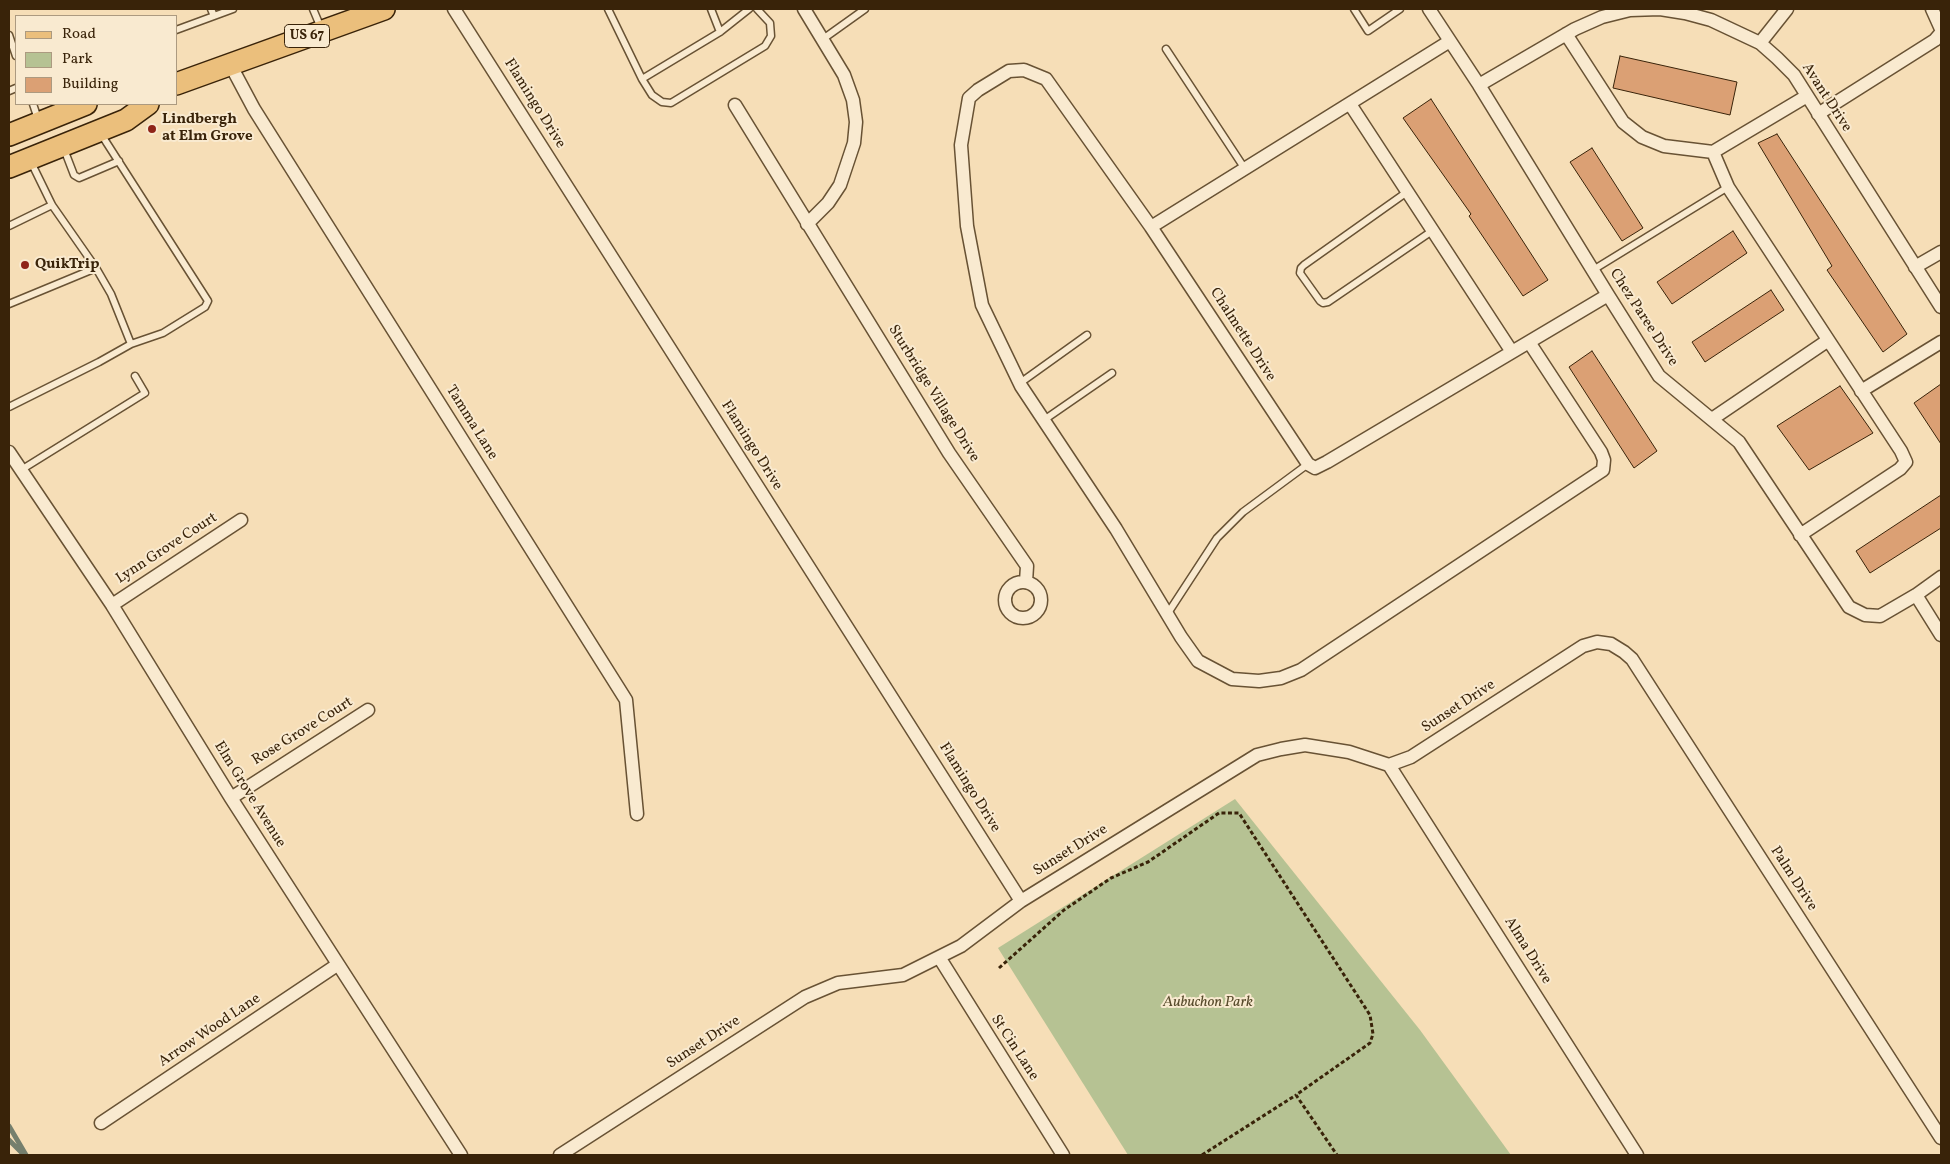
<!DOCTYPE html>
<style>
body{margin:0}
#map{position:relative;width:1950px;height:1164px;overflow:hidden;background:#f6deb7;font-family:Vollkorn,serif}
canvas{display:block}
.frame{position:absolute;inset:0;border:10px solid #392309;pointer-events:none}
.legend{position:absolute;left:15px;top:15px;width:162px;height:90px;box-sizing:border-box;background:#f9ead0;border:1px solid #ac9a80;margin:0;padding:6px 9px;list-style:none;font-size:15px;color:#392309}
.legend li{display:flex;align-items:center;gap:10px;height:25px}
.legend b{width:25px;border:1px solid #ac9a80}
</style>
<div id="map">
<canvas width="1950" height="1164"></canvas>
<div class="frame"></div>
<ul class="legend">
<li><b style="height:6px;background:#ebbf7c"></b>Road</li>
<li><b style="height:14px;background:#b6c293"></b>Park</li>
<li><b style="height:14px;background:#dba074"></b>Building</li>
</ul>
</div>
<script>
const context = document.querySelector('canvas').getContext('2d');
context.lineJoin = 'round';
function fillPath(path, color) {
  context.fillStyle = color;
  context.fill(path, 'evenodd');
}
function toPath(rows) {
  const path = new Path2D();
  for (const r of rows) {
    if (r.length === 3) {
      path.moveTo(r[0] + r[2], r[1]);
      path.arc(r[0], r[1], r[2], 0, 2 * Math.PI);
      continue;
    }
    path.moveTo(r[0], r[1]);
    for (let i = 2; i < r.length; i += 2) path.lineTo(r[i], r[i + 1]);
  }
  return path;
}
function stroke(path, color, width, dash) {
  context.strokeStyle = color;
  context.lineWidth = width;
  context.lineCap = dash ? 'butt' : 'round';
  context.setLineDash(dash || []);
  context.stroke(path);
}
function write(font, color, halo, rows, align = 'center') {
  context.font = font + ' Vollkorn,serif';
  context.lineWidth = 4;
  context.setLineDash([]);
  context.textBaseline = 'middle';
  context.strokeStyle = halo;
  context.fillStyle = color;
  for (const [text, x, y, turn = 0] of rows) {
    context.save();
    context.translate(x, y);
    context.rotate((+turn || 0) * Math.PI / 180);
    context.textAlign = isNaN(turn) ? turn : align;
    if (halo) context.strokeText(text, 0, 0);
    context.fillText(text, 0, 0);
    context.restore();
  }
}
const green = toPath([
 [1235,799,1420,1030,1511,1155,1128,1155,998,948]
]);
const stream = toPath([
 [9,1126,26,1155],
 [9,1140,23,1154]
]);
const building = toPath([
 [1620,56,1737,82,1730,115,1613,88,1620,56],
 [1431,99,1548,280,1523,296,1469,216,1471,214,1403,118,1431,99],
 [1777,134,1907,334,1883,352,1827,270,1832,266,1758,143,1777,134],
 [1592,148,1643,228,1622,241,1570,162,1592,148],
 [1733,231,1747,253,1672,304,1657,282,1733,231],
 [1771,290,1784,310,1705,362,1692,342,1771,290],
 [1592,351,1657,451,1634,468,1569,367,1592,351],
 [1941,384,1941,444,1914,403,1941,384],
 [1840,386,1873,433,1809,470,1777,426,1840,386],
 [1941,495,1941,528,1870,573,1856,551,1941,495]
]);
const path = toPath([
 [999,968,1064,910,1111,878,1148,862,1219,813,1239,813,1370,1015,1373,1034,1370,1043,1296,1095,1337,1155],
 [1202,1155,1296,1095]
]);
const lane = toPath([
 [211,9,214,16],
 [313,9,321,28],
 [608,9,642,79,720,32,749,9],
 [711,9,720,32],
 [1354,9,1368,31,1400,9],
 [176,30,233,9],
 [9,35,16,56],
 [823,39,865,9],
 [1166,49,1245,169],
 [642,79,652,95,662,102,671,103,765,46,771,36,770,23,757,9],
 [9,91,16,88],
 [33,104,38,119],
 [101,134,208,301,205,307,163,333,131,344],
 [64,149,74,175,79,178,119,161],
 [1407,192,1304,265,1301,268,1300,273,1320,301,1323,303,1328,302,1432,231],
 [9,226,52,205],
 [1593,270,1728,187],
 [9,304,96,268],
 [1020,383,1087,335],
 [9,407,99,362,131,344,111,294,96,268,52,205,31,162],
 [1044,420,1112,373],
 [21,470,145,393,135,376],
 [1168,613,1217,538,1243,512,1308,464]
]);
const street = toPath([
 [454,9,1021,901],
 [804,9,844,75,853,100,856,122,854,143,840,185,828,203,807,224],
 [1429,9,1479,85,1608,295,1659,376,1739,442,1849,607,1865,615,1880,616,1916,595,1941,577],
 [1932,9,1941,29],
 [1566,34,1623,122,1642,137,1664,146,1713,152,1807,96],
 [1450,41,1151,227,1308,464,1315,468,1327,462,1608,295],
 [1760,43,1787,9],
 [230,64,254,109,626,700,637,814],
 [1479,85,1575,29,1602,17,1630,10,1660,9,1685,13,1711,20,1760,43,1777,58,1794,75,1941,307],
 [1350,104,1512,352],
 [735,105,949,453,1027,566,1026,582],
 [1818,114,1935,40,1941,33],
 [1713,152,1728,187,1901,451,1906,462,1900,469,1800,535],
 [1151,227,1046,79,1024,70,1009,71,978,90,969,98,961,145,967,226,982,305,1021,386,1116,529,1181,637,1198,661,1232,679,1259,681,1281,678,1301,670,1603,470,1604,460,1601,452,1529,342],
 [1915,267,1941,252],
 [1861,391,1941,342],
 [1712,419,1827,341],
 [9,452,112,605,231,798,461,1155],
 [1023,600,18],
 [1916,595,1941,635],
 [112,605,241,520],
 [1389,765,1637,1155],
 [231,798,368,710],
 [939,957,1063,1155],
 [101,1123,337,965],
 [560,1155,805,997,838,983,903,975,961,946,1021,901,1257,755,1281,749,1305,745,1349,752,1389,765,1411,757,1583,646,1597,642,1611,644,1624,652,1632,659,1941,1138]
]);
const primary = toPath([
 [176,84,384,9],
 [9,135,86,104],
 [9,167,126,120,148,104]
]);
const markers = [
 [152,129,5,"#8f2418"],
 [25,265,5,"#8f2418"]
];
const shields = [
 [307,36,45]
];
const shieldNames = [
 ["US 67",307,36]
];
const streetNames = [
 ["Avant Drive",1826,98,57],
 ["Flamingo Drive",534,104,58],
 ["Chez Paree Drive",1643,318,57],
 ["Chalmette Drive",1242,335,57],
 ["Sturbridge Village Drive",933,394,58],
 ["Tamma Lane",471,423,58],
 ["Flamingo Drive",751,446,58],
 ["Lynn Grove Court",167,549,-33],
 ["Sunset Drive",1459,707,-33],
 ["Rose Grove Court",303,732,-32],
 ["Flamingo Drive",969,788,58],
 ["Elm Grove Avenue",249,795,58],
 ["Sunset Drive",1071,851,-32],
 ["Palm Drive",1793,879,57],
 ["Alma Drive",1527,951,58],
 ["Arrow Wood Lane",210,1031,-34],
 ["Sunset Drive",704,1043,-33],
 ["St Cin Lane",1014,1048,57]
];
const poiNames = [
 ["Lindbergh",162,120],
 ["at Elm Grove",162,137],
 ["QuikTrip",35,265]
];
const parkNames = [
 ["Aubuchon Park",1208,1003]
];
fillPath(green, '#b6c293');
stroke(stream, '#757f6d', 5);
fillPath(building, '#dba074');
stroke(building, '#392309', 1);
stroke(lane, '#685234', 9);
stroke(street, '#685234', 15);
stroke(primary, '#392309', 24);
stroke(path, '#392309', 3, [4, 2.5]);
stroke(lane, '#f9ead0', 6);
stroke(street, '#f9ead0', 12);
stroke(primary, '#ebbf7c', 21);
for (const [x, y, r, color] of markers) {
  const dot = new Path2D();
  dot.arc(x, y, r, 0, 2 * Math.PI);
  context.fillStyle = color;
  context.fill(dot);
  stroke(dot, '#f9ead0', 2);
}
for (const [x, y, w] of shields) {
  const box = new Path2D();
  box.roundRect(x - w / 2, y - 11.5, w, 23, 4);
  context.fillStyle = '#f9ead0';
  context.fill(box);
  stroke(box, '#392309', 1);
}
write('bold 14px', '#392309', null, shieldNames);
write('15px', '#392309', '#f9ead0', streetNames);
write('bold 15px', '#392309', '#f9ead0', poiNames, 'left');
write('italic 15px', '#584b2c', '#f9ead0', parkNames);
</script>
